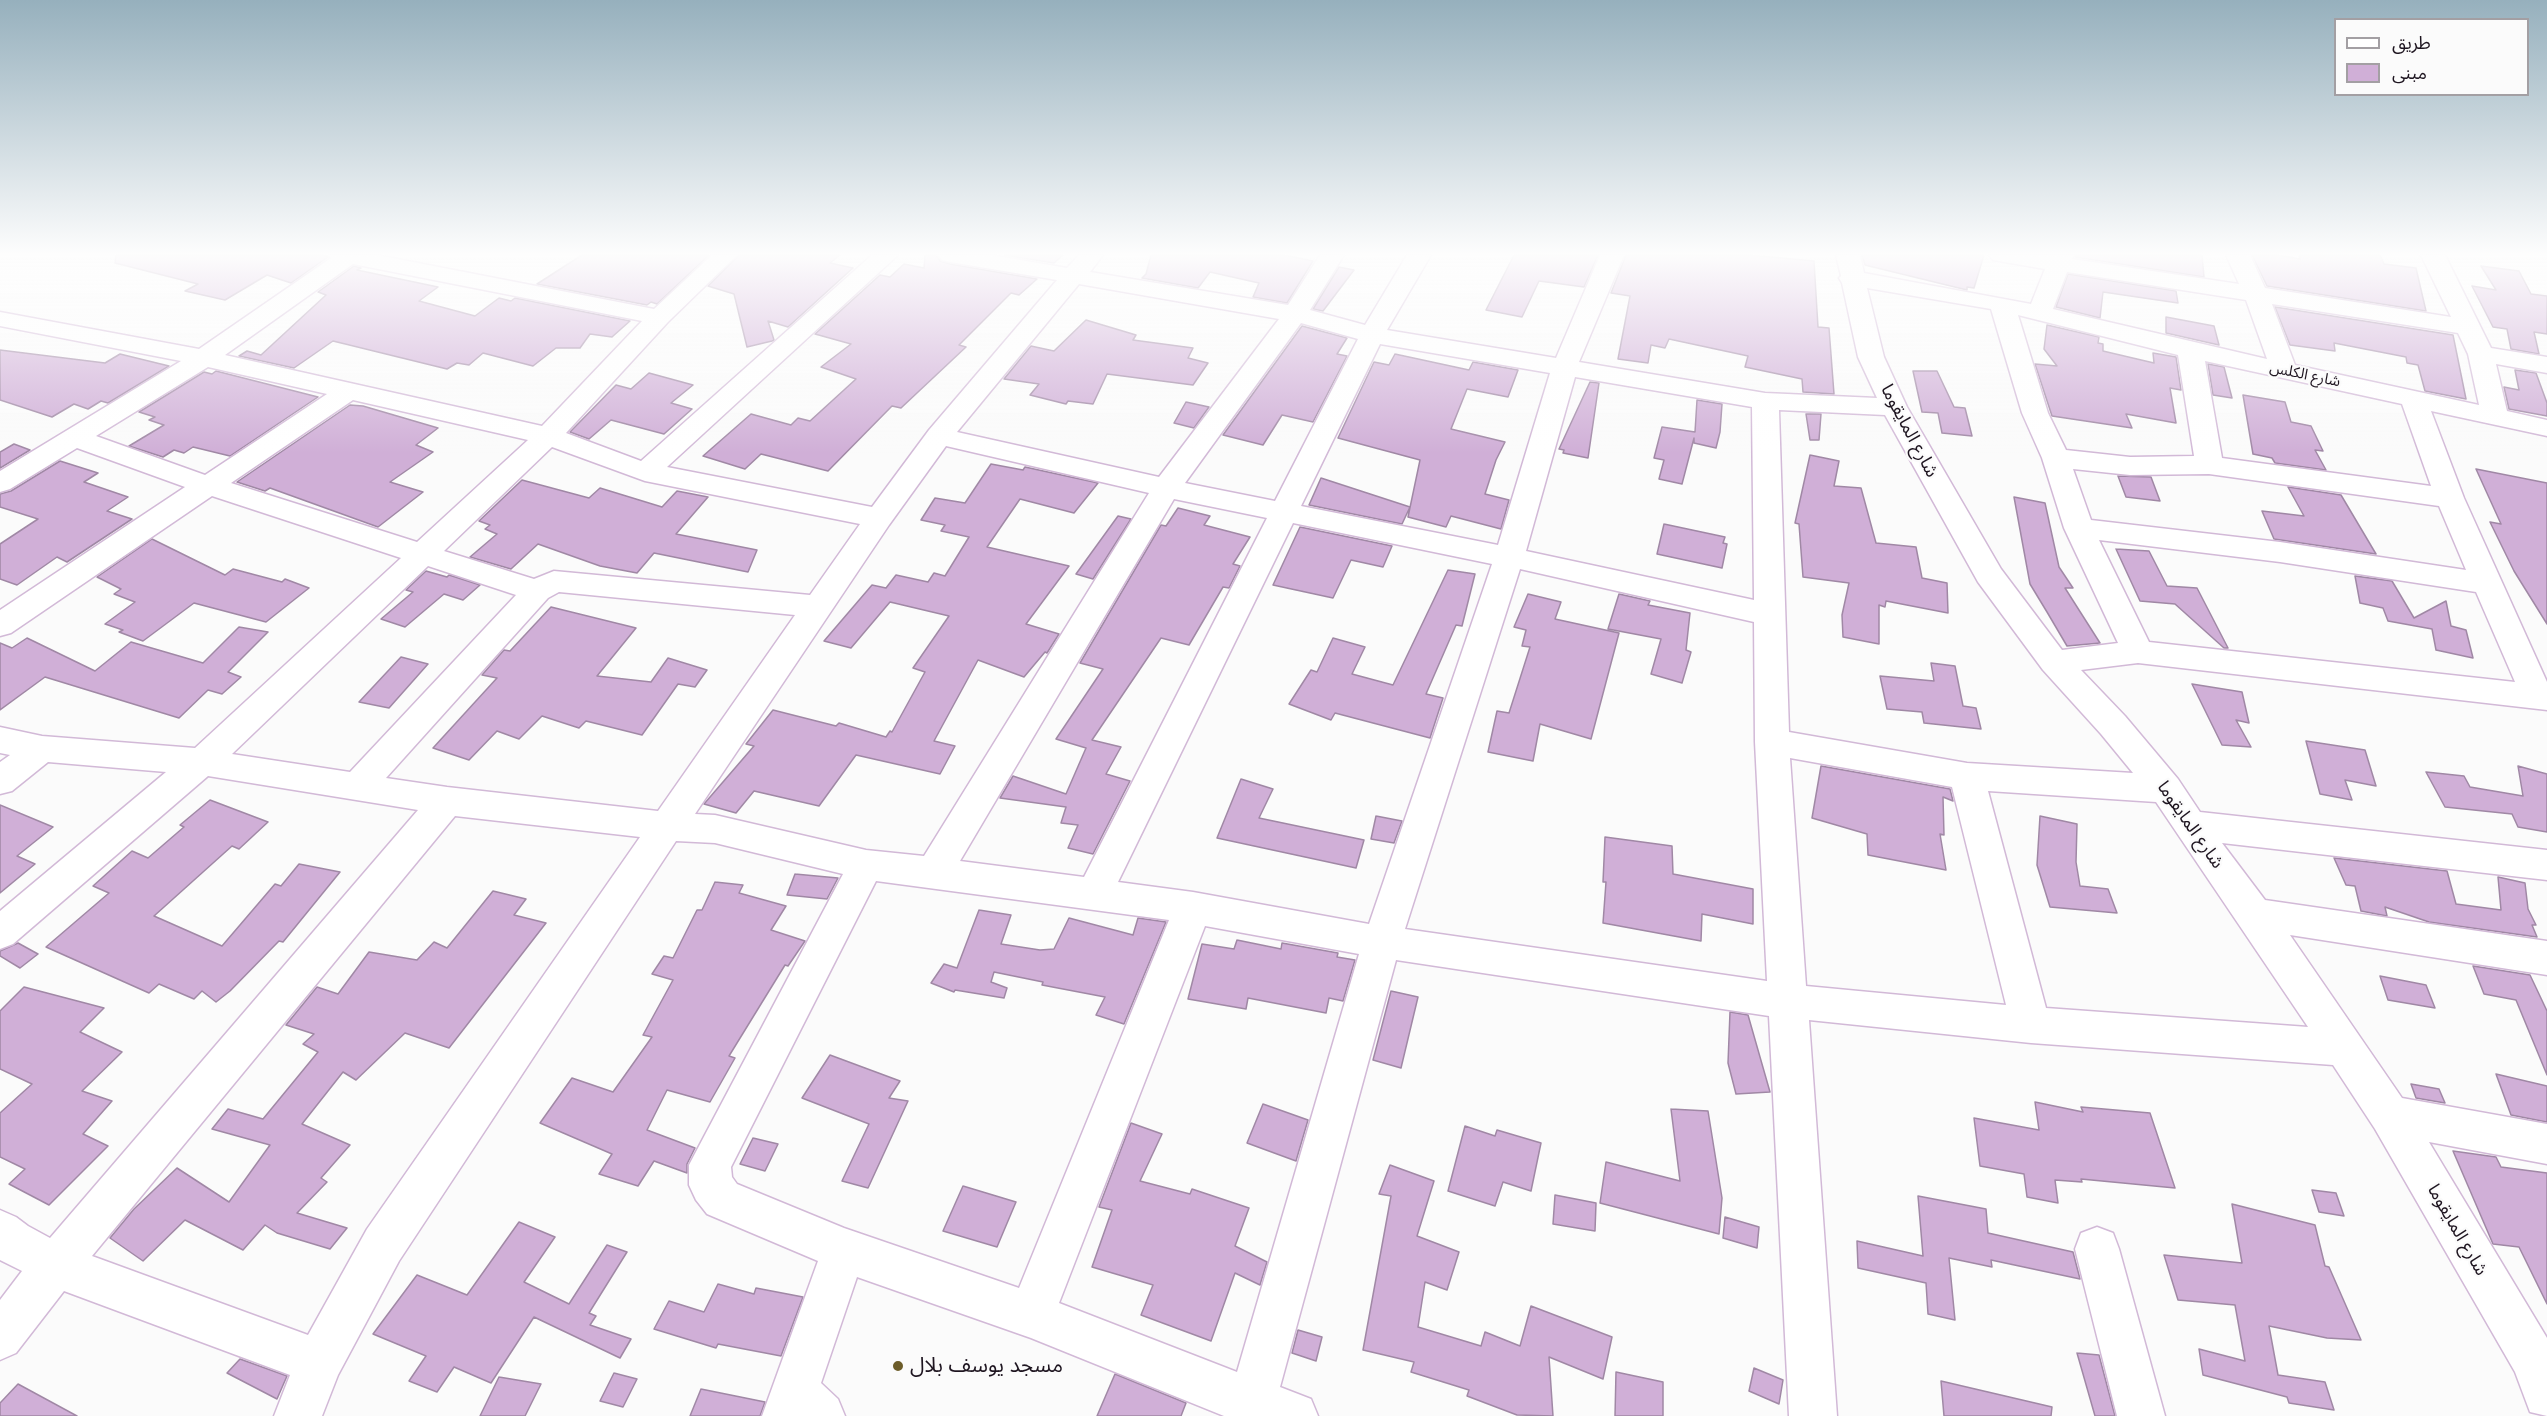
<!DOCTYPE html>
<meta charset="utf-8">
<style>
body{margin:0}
#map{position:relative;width:2547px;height:1416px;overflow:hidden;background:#fbfbfb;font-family:"Fira Sans","Noto Sans Arabic",sans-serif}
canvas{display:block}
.legend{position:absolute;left:2334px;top:18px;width:195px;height:78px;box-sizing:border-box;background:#fbfbfb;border:2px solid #a39fa3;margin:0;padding:8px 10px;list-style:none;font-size:18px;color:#1e1520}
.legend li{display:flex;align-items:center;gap:12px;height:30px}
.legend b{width:30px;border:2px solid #a39fa3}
</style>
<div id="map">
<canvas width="2547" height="1416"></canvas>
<ul class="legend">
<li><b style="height:8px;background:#fff"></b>طريق</li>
<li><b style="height:16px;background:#d0afd7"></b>مبنى</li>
</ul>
</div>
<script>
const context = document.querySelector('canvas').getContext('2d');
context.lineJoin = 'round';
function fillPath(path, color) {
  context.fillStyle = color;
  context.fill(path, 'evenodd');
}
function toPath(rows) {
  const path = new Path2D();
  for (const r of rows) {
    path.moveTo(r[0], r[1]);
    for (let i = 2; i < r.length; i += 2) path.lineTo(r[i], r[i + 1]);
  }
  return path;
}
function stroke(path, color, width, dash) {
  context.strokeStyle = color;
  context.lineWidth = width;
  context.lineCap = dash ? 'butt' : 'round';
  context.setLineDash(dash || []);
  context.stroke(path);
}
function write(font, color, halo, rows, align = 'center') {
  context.font = font + ' "Fira Sans","Noto Sans Arabic",sans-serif';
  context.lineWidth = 4.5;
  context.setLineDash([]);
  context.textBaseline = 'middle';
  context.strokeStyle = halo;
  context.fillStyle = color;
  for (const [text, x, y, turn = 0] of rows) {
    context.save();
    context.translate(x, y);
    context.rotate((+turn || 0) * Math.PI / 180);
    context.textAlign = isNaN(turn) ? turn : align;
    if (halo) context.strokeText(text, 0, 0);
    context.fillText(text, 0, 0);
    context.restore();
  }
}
const building = toPath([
 [116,255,323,255,328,257,291,283,267,275,225,300,185,291,198,284,115,263,116,255],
 [582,255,709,255,657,304,651,302,647,305,537,284,582,255],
 [739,255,840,255,830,263,853,268,788,327,768,321,774,340,772,341,747,347,734,294,708,286,739,255],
 [925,255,936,255,940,261,950,264,1037,279,1019,295,1011,293,959,345,966,347,901,408,892,406,828,471,761,454,745,469,703,456,751,414,791,425,798,418,810,421,856,379,821,367,851,344,815,334,880,275,890,277,904,264,924,268,925,255],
 [1004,255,1063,255,1054,263,1004,255],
 [1151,255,1284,255,1313,261,1287,303,1253,297,1259,283,1210,272,1198,288,1142,278,1146,274,1151,255],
 [1514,255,1598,255,1584,287,1539,281,1522,317,1486,310,1514,255],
 [1626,255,1750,255,1814,261,1818,327,1829,328,1834,394,1803,392,1802,379,1745,367,1748,356,1669,339,1665,348,1651,345,1648,363,1618,359,1630,296,1611,293,1626,255],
 [1862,255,1984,255,1974,288,1967,287,1967,290,1865,265,1862,255],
 [2076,255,2202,255,2204,277,2075,257,2076,255],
 [2252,255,2278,255,2300,259,2299,255,2380,255,2384,264,2416,268,2426,311,2267,286,2252,255],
 [354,266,361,268,357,270,438,287,419,301,475,316,499,298,511,301,515,298,630,321,612,337,590,334,580,348,556,348,533,366,483,353,469,365,457,363,447,369,333,341,294,368,239,356,247,351,261,355,326,295,318,292,354,266],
 [2481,266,2519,271,2531,294,2547,296,2547,334,2534,332,2539,354,2511,349,2507,329,2493,327,2472,286,2496,290,2481,266],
 [1339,267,1354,270,1323,311,1313,309,1339,267],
 [2068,274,2176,291,2178,303,2103,292,2100,318,2056,307,2068,274],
 [2275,307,2453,335,2466,399,2425,391,2418,365,2407,363,2406,357,2334,343,2335,351,2290,345,2275,307],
 [2166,317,2214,326,2219,345,2166,333,2166,317],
 [1086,320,1136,335,1133,340,1193,348,1188,358,1208,363,1193,385,1107,374,1093,404,1068,401,1066,404,1030,395,1039,384,1004,379,1031,346,1054,351,1086,320],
 [2047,325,2099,337,2098,343,2103,344,2103,351,2154,363,2153,353,2176,357,2181,390,2170,388,2176,423,2126,414,2132,428,2052,416,2035,364,2057,366,2044,349,2047,325],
 [1302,326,1347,338,1337,354,1347,356,1313,422,1282,415,1263,445,1223,435,1302,326],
 [0,350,105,363,120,354,169,366,108,403,101,401,88,409,74,404,52,417,0,400,0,350],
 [1395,354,1469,370,1473,362,1518,370,1508,397,1467,389,1451,429,1505,442,1496,460,1485,494,1509,500,1501,529,1451,516,1446,527,1408,517,1420,460,1338,438,1374,362,1389,365,1395,354],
 [2208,364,2224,367,2232,398,2213,395,2208,364],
 [2515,370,2536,373,2547,403,2547,416,2509,409,2504,387,2519,390,2515,370],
 [216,371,318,397,230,456,193,447,184,453,174,450,163,457,129,446,164,425,149,420,155,417,139,412,204,372,212,374,216,371],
 [1913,371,1937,371,1954,407,1965,408,1972,436,1942,433,1938,413,1922,412,1913,371],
 [649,373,693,385,671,403,692,409,664,434,611,420,589,439,570,432,616,385,631,389,649,373],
 [1590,382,1599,383,1588,458,1563,453,1564,450,1559,449,1590,382],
 [2243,395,2285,402,2291,422,2311,426,2323,451,2315,450,2326,470,2275,463,2272,458,2253,454,2243,395],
 [1697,400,1722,404,1720,432,1716,448,1694,443,1694,438,1682,484,1659,479,1664,460,1654,458,1662,427,1695,432,1697,400],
 [1186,402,1209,407,1194,428,1174,423,1186,402],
 [350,405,363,406,438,428,416,445,433,452,390,482,423,492,378,527,270,488,265,491,237,482,350,405],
 [1806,414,1821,414,1819,440,1810,440,1806,414],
 [14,444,30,450,0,468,0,452,14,444],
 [1810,455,1839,461,1834,486,1861,488,1876,543,1916,547,1922,578,1947,583,1948,613,1886,601,1885,607,1879,605,1879,644,1843,637,1842,615,1849,583,1803,577,1799,524,1795,523,1810,455],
 [60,461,98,473,84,482,128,497,107,511,132,519,67,562,57,557,17,585,0,579,0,544,38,519,0,507,0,494,11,491,60,461],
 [991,464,1023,470,1025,467,1098,483,1074,513,1020,499,987,547,1069,566,1026,624,1059,634,1047,653,1045,652,1024,677,978,660,934,741,955,746,940,774,856,755,819,806,754,791,736,813,704,804,754,746,746,744,773,710,836,726,839,723,886,737,890,731,892,732,925,672,913,668,949,616,890,602,851,648,824,641,872,585,886,588,896,575,928,582,934,573,945,576,969,537,941,531,945,525,921,520,935,498,965,503,991,464],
 [2476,469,2547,483,2547,624,2514,571,2490,522,2501,524,2476,469],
 [2118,476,2151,477,2160,501,2126,497,2118,476],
 [1321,478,1410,507,1402,524,1309,505,1321,478],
 [522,480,589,498,600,488,662,507,677,491,708,497,676,534,757,550,748,572,654,553,637,573,600,566,538,544,511,569,470,557,497,534,485,529,490,525,479,521,522,480],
 [2288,487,2341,495,2376,554,2274,539,2262,511,2304,516,2288,487],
 [2014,497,2045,503,2059,567,2073,588,2065,588,2100,643,2067,646,2047,612,2030,584,2014,497],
 [1178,508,1210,516,1204,525,1250,537,1233,564,1240,566,1229,588,1223,587,1189,645,1161,638,1092,740,1121,747,1106,774,1130,781,1093,854,1068,848,1078,825,1061,823,1066,807,1000,798,1013,776,1066,794,1086,748,1056,739,1103,669,1080,663,1161,525,1166,526,1178,508],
 [1118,516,1131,519,1093,579,1076,574,1118,516],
 [1664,524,1725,537,1723,543,1727,544,1722,568,1657,554,1664,524],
 [1300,527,1392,546,1383,567,1351,560,1333,598,1273,585,1300,527],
 [152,539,225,575,233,569,282,582,285,579,309,588,266,622,194,603,143,641,119,632,123,630,105,624,135,602,114,594,121,589,97,577,152,539],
 [2116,549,2149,551,2167,586,2197,588,2228,648,2224,648,2175,604,2140,601,2116,549],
 [1448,570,1475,574,1462,626,1456,625,1426,694,1443,698,1430,738,1335,713,1331,720,1289,704,1311,670,1317,672,1333,638,1365,647,1352,674,1393,685,1448,570],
 [426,571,447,577,449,575,480,585,463,600,444,594,405,627,381,619,413,592,406,590,426,571],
 [2355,576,2392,581,2414,618,2446,601,2451,626,2466,630,2473,658,2436,650,2432,629,2388,621,2383,608,2360,603,2355,576],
 [1528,594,1561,602,1555,619,1619,633,1591,739,1540,724,1533,761,1488,752,1497,711,1509,713,1530,647,1522,646,1526,630,1514,627,1528,594],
 [1619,594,1650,601,1648,605,1690,613,1686,650,1691,652,1682,683,1651,674,1661,639,1608,629,1619,594],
 [551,607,636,628,597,676,651,682,668,658,707,670,695,687,678,684,642,735,586,721,579,728,542,716,519,739,497,731,469,760,433,748,497,678,482,675,504,650,510,651,551,607],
 [239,627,268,632,228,672,241,677,222,694,208,690,179,718,45,677,0,710,0,643,12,648,27,638,95,671,131,642,203,663,239,627],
 [401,657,428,664,389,708,359,702,401,657],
 [1931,663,1955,666,1963,706,1976,708,1981,729,1924,723,1922,712,1887,709,1880,676,1934,681,1931,663],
 [2192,684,2242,692,2249,723,2236,720,2251,747,2222,745,2192,684],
 [2306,741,2365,750,2376,786,2345,780,2352,800,2320,794,2306,741],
 [1821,766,1950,789,1953,801,1943,797,1944,835,1940,834,1946,870,1868,855,1867,834,1812,818,1821,766],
 [2518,766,2547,774,2547,832,2518,827,2512,814,2445,807,2426,772,2464,776,2470,787,2523,796,2518,766],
 [1241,779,1273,789,1259,818,1364,840,1356,868,1217,838,1241,779],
 [210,800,268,822,239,849,232,846,154,916,222,946,275,884,281,886,299,864,340,872,283,942,279,941,230,991,216,1002,202,991,194,999,159,984,149,993,46,947,109,893,93,886,132,851,148,858,184,827,180,825,210,800],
 [0,805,53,827,17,856,35,864,0,893,0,805],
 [1376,816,1402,821,1394,843,1371,839,1376,816],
 [2040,816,2077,824,2076,862,2080,886,2108,889,2117,913,2050,907,2037,865,2040,816],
 [1605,837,1672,846,1673,874,1753,889,1753,924,1702,914,1701,941,1603,923,1606,882,1603,882,1605,837],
 [2334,858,2447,871,2456,904,2501,910,2498,877,2525,883,2528,909,2536,925,2532,925,2537,937,2429,922,2385,907,2387,916,2361,911,2355,886,2346,885,2334,858],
 [795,874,838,878,827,899,787,895,795,874],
 [715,882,743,885,739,893,786,906,771,930,805,941,788,966,785,965,729,1056,735,1058,710,1102,667,1090,647,1130,695,1148,687,1164,687,1173,654,1161,638,1186,599,1174,612,1154,540,1123,572,1078,613,1092,652,1037,643,1035,673,980,652,974,664,956,673,958,697,910,702,910,715,882],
 [493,891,526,899,514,915,546,923,449,1048,405,1033,356,1080,343,1072,302,1124,350,1145,321,1178,327,1182,297,1213,347,1228,330,1249,277,1233,265,1225,243,1250,185,1220,143,1261,110,1238,134,1209,177,1168,229,1202,270,1145,212,1129,228,1109,263,1119,318,1052,303,1044,314,1034,286,1025,317,987,338,994,369,952,417,960,434,942,447,948,493,891],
 [979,910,1011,915,1001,944,1040,950,1054,949,1069,918,1133,935,1138,918,1166,922,1124,1024,1096,1015,1105,997,1042,985,1043,982,994,972,991,982,1007,988,1004,998,955,990,954,992,931,983,944,964,957,968,979,910],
 [1237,940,1281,949,1282,943,1338,953,1337,957,1355,960,1343,1001,1329,998,1326,1013,1248,998,1246,1009,1188,999,1202,944,1234,949,1237,940],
 [18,943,38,954,20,968,0,956,0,951,18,943],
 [2473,966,2530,975,2547,1011,2547,1075,2516,1000,2484,994,2473,966],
 [2380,976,2426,985,2435,1008,2388,1000,2380,976],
 [24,987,104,1008,80,1032,122,1052,82,1091,112,1101,83,1134,108,1146,49,1205,9,1184,25,1169,0,1157,0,1113,32,1084,0,1069,0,1011,24,987],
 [1391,991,1418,997,1401,1068,1373,1060,1391,991],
 [1730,1012,1748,1015,1770,1092,1736,1094,1728,1063,1730,1012],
 [830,1055,900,1081,889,1098,908,1101,868,1188,842,1181,869,1124,802,1098,830,1055],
 [2496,1074,2547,1086,2547,1122,2511,1115,2496,1074],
 [2411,1084,2439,1089,2445,1103,2416,1098,2411,1084],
 [2035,1102,2083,1112,2081,1107,2150,1113,2175,1188,2081,1179,2082,1182,2055,1180,2058,1203,2027,1197,2024,1174,1980,1166,1974,1118,2039,1130,2035,1102],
 [1263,1104,1308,1120,1296,1161,1247,1143,1263,1104],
 [1671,1109,1708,1111,1722,1198,1719,1234,1600,1203,1606,1162,1680,1181,1671,1109],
 [1131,1123,1162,1134,1140,1181,1190,1194,1192,1189,1249,1208,1235,1246,1267,1262,1260,1285,1235,1273,1211,1341,1141,1315,1153,1285,1092,1267,1112,1210,1099,1207,1131,1123],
 [1465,1126,1495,1136,1497,1130,1541,1143,1531,1191,1503,1182,1495,1206,1448,1191,1465,1126],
 [753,1138,778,1144,765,1171,740,1164,753,1138],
 [2453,1151,2496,1157,2501,1167,2547,1173,2547,1304,2519,1247,2493,1244,2453,1151],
 [1390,1165,1434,1181,1417,1236,1459,1252,1447,1290,1425,1282,1418,1327,1481,1346,1485,1332,1520,1346,1531,1306,1612,1337,1603,1379,1549,1357,1553,1416,1517,1415,1467,1396,1469,1390,1411,1372,1414,1362,1363,1350,1391,1196,1379,1194,1390,1165],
 [963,1186,1016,1202,997,1247,943,1231,963,1186],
 [2312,1190,2336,1193,2344,1216,2319,1212,2312,1190],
 [1555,1195,1596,1203,1595,1231,1553,1224,1555,1195],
 [1918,1196,1986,1209,1988,1233,2073,1252,2080,1279,1991,1260,1992,1267,1949,1258,1955,1320,1928,1314,1926,1283,1858,1268,1857,1241,1923,1256,1918,1196],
 [2232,1204,2315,1225,2325,1266,2329,1267,2361,1340,2327,1338,2269,1326,2278,1375,2325,1382,2334,1410,2289,1403,2287,1397,2203,1375,2199,1349,2245,1361,2235,1305,2178,1300,2164,1255,2242,1263,2232,1204],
 [1725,1217,1759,1227,1757,1248,1723,1238,1725,1217],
 [519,1222,555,1237,524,1282,569,1304,607,1245,627,1252,589,1313,596,1316,590,1325,631,1339,620,1358,534,1317,491,1383,454,1367,437,1392,409,1381,426,1356,373,1334,417,1275,467,1295,519,1222],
 [718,1284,754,1294,756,1288,803,1297,781,1356,718,1344,716,1348,654,1329,669,1301,704,1312,718,1284],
 [1298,1330,1322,1337,1316,1361,1292,1353,1298,1330],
 [2077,1353,2099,1355,2115,1416,2095,1416,2077,1353],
 [240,1359,287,1376,277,1399,227,1373,240,1359],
 [1754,1368,1783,1380,1779,1404,1749,1391,1754,1368],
 [1616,1372,1663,1382,1663,1416,1615,1416,1616,1372],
 [614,1373,637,1379,623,1407,600,1401,614,1373],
 [1115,1374,1186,1403,1181,1416,1097,1416,1115,1374],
 [499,1377,541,1384,525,1416,480,1416,499,1377],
 [1941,1381,2052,1407,2051,1416,1944,1416,1941,1381],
 [18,1384,77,1416,0,1416,0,1403,18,1384],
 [701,1389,765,1402,760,1416,690,1416,701,1389]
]);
const minor = toPath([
 [329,255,377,255,654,309,712,255,737,255,668,322,566,433,641,461,872,255,898,255,667,467,872,507,929,430,1057,280,950,262,942,260,938,255,991,255,1067,268,1079,255,1103,255,1090,272,1288,305,1320,255,1344,255,1310,310,1365,325,1407,255,1431,255,1387,330,1556,358,1600,255,1624,255,1579,362,1765,393,1877,398,1858,357,1842,283,1839,278,1841,276,1836,255,1860,255,1864,273,2031,304,2045,269,1993,260,1989,255,2074,255,2072,259,2239,284,2226,255,2250,255,2265,288,2451,317,2421,255,2445,255,2491,348,2547,357,2547,373,2496,364,2507,411,2547,420,2547,436,2431,411,2464,498,2547,682,2547,710,2138,663,2081,670,2125,716,2178,779,2200,812,2547,850,2547,880,2222,843,2265,900,2547,941,2547,975,2290,935,2402,1098,2547,1124,2547,1164,2429,1142,2547,1338,2547,1416,2530,1412,2515,1372,2375,1129,2333,1065,2031,1043,1809,1020,1837,1416,1789,1416,1769,1016,1396,960,1280,1387,1311,1399,1318,1416,1224,1416,1031,1338,857,1277,821,1383,838,1399,845,1416,762,1416,818,1261,707,1214,696,1200,689,1185,689,1165,843,874,715,843,676,841,399,1261,338,1375,322,1416,274,1416,290,1375,64,1291,16,1353,0,1360,0,1300,22,1271,0,1260,0,1210,16,1217,28,1226,50,1238,418,810,208,776,13,944,0,949,0,911,166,772,48,762,12,791,0,794,0,762,10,755,0,753,0,727,42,736,195,748,401,558,212,496,11,633,0,636,0,610,185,487,77,448,10,489,0,492,0,471,181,361,0,326,0,312,199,349,331,258,329,255],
 [353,264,642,321,542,426,225,355,353,264],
 [2067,272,2246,300,2267,359,2053,309,2067,272],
 [1079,284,1279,319,1159,477,957,432,1079,284],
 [1867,288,1991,309,2022,413,2042,458,2064,528,2118,643,2062,650,2001,569,1907,407,1884,357,1867,288],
 [2272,304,2458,333,2468,354,2479,405,2295,365,2272,304],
 [2018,315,2178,355,2194,456,2130,457,2066,450,2048,413,2018,315],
 [1301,323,1358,339,1275,501,1185,483,1301,323],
 [1380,344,1550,373,1498,545,1301,506,1380,344],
 [2205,361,2402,404,2431,486,2222,458,2205,361],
 [208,367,327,394,205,475,96,436,208,367],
 [1575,377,1752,407,1754,600,1526,551,1575,377],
 [353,400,528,440,417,542,231,483,353,400],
 [1779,410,1885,415,1978,582,2043,670,2101,734,2133,773,1967,763,1789,732,1779,410],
 [946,446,1149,493,924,856,866,850,715,815,695,814,889,525,946,446],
 [552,447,645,481,860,524,810,595,554,571,534,579,444,551,552,447],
 [2073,469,2130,475,2209,474,2439,506,2466,570,2280,542,2091,520,2073,469],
 [1174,499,1267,518,1084,877,960,861,1174,499],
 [1293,523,1492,564,1369,924,1193,892,1118,882,1293,523],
 [2099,540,2280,562,2476,592,2515,682,2149,642,2099,540],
 [428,566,516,595,350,772,232,754,428,566],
 [1520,569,1754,622,1755,742,1767,981,1405,929,1520,569],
 [559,592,795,615,658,811,447,787,386,778,548,598,559,592],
 [1790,758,1952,787,2006,1005,1806,986,1790,758],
 [1988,791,2156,802,2308,1027,2046,1008,1988,791],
 [455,816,640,837,367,1229,308,1335,92,1256,455,816],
 [876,881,1169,920,1019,1288,844,1228,737,1184,732,1177,731,1167,876,881],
 [1205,926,1359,954,1237,1372,1059,1303,1205,926],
 [2097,1227,2113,1233,2119,1249,2165,1416,2117,1416,2075,1249,2081,1233,2097,1227]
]);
const markers = [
 [898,1366,6,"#6c5c29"]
];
const farStreetnames = [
 ["شارع الكلس",2305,375,12]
];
const streetNames = [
 ["شارع المايقوما",1909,431,62],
 ["شارع المايقوما",2190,825,55],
 ["شارع المايقوما",2457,1230,60]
];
const nearPoinames = [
 ["مسجد يوسف بلال",910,1366]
];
fillPath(building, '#d0afd7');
stroke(building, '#a088a5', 1.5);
stroke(minor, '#d2b9d7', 3);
fillPath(minor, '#fff');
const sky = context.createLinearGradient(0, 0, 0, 453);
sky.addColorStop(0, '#96b0bd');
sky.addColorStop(0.56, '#fdfdfd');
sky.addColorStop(1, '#fdfdfd00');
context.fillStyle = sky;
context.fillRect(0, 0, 2547, 453);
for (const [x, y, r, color] of markers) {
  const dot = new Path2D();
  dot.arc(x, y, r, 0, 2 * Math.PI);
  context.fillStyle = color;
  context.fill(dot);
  stroke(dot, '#fbfbfb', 2);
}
write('15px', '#1e1520', '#fbfbfb', farStreetnames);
write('18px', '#1e1520', '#fbfbfb', streetNames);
write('21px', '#1e1520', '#fbfbfb', nearPoinames, 'left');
</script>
